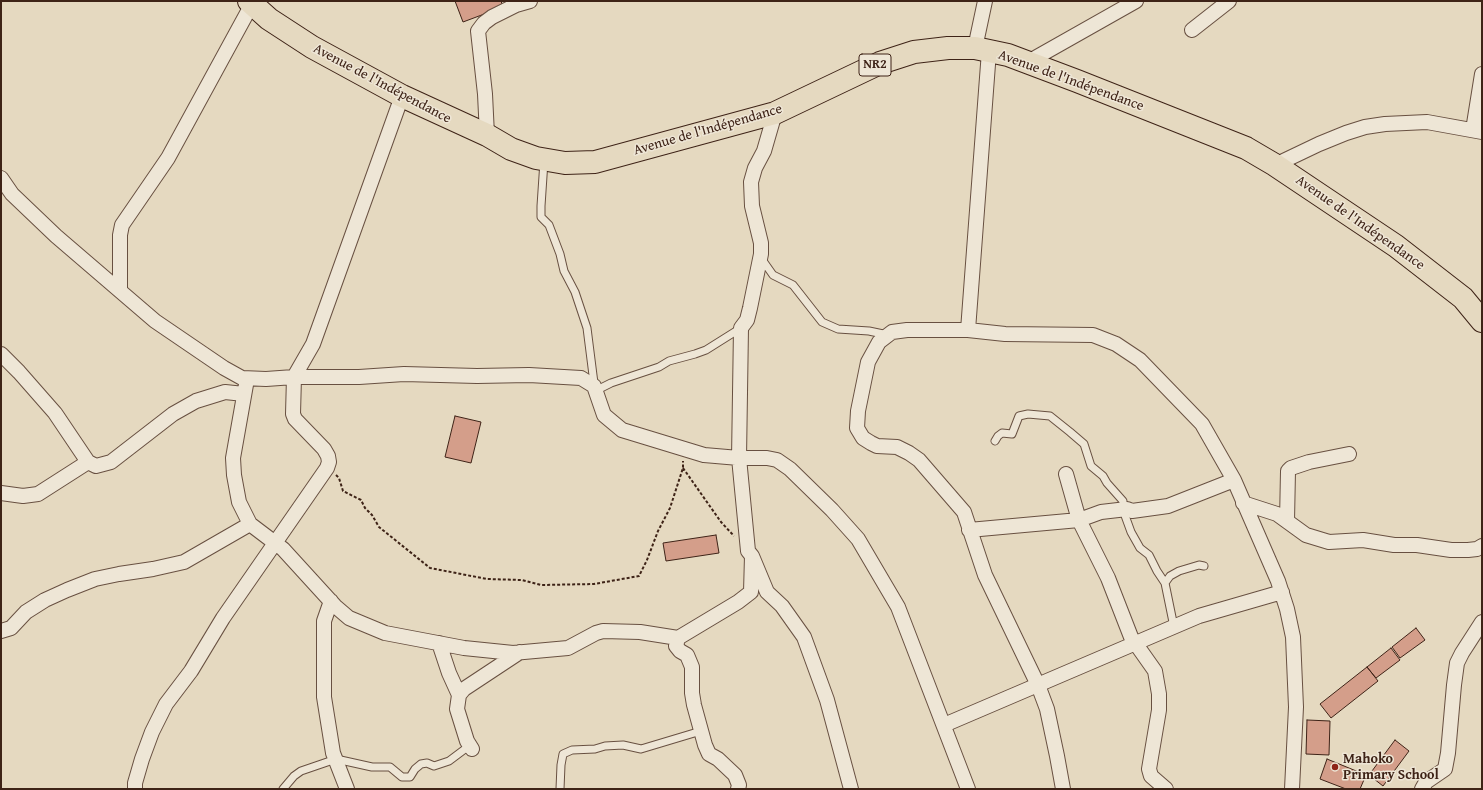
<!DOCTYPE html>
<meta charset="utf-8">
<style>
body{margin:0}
#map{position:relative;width:1483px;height:790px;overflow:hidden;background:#e5d9c0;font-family:"Gentium Book Plus",serif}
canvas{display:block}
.frame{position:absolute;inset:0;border:2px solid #3e2317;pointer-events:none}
</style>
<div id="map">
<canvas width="1483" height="790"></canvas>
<div class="frame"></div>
</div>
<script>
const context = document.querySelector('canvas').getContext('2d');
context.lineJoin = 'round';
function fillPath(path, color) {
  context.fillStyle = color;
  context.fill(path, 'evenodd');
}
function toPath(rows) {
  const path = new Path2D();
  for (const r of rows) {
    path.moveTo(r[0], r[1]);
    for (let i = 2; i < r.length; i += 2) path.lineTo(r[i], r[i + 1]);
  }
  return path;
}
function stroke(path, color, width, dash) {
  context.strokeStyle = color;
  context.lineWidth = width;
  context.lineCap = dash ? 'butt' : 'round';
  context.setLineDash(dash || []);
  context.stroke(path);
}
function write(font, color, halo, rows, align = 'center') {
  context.font = font + ' "Gentium Book Plus",serif';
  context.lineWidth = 3;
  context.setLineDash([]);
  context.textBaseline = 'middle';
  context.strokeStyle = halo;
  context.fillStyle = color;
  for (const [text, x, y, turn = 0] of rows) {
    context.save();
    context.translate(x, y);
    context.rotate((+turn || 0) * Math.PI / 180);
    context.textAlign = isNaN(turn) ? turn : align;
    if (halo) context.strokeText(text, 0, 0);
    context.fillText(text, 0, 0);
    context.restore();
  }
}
const building = toPath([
 [455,1,501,1,503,7,463,22,455,1],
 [455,416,481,422,471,463,445,457,455,416],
 [716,535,719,553,666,561,663,543,716,535],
 [1416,628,1425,640,1400,658,1392,647,1416,628],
 [1391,648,1400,660,1376,678,1367,667,1391,648],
 [1367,667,1378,681,1331,718,1320,704,1367,667],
 [1307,720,1330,721,1329,755,1306,754,1307,720],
 [1395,740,1409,751,1383,786,1369,775,1395,740],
 [1327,759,1366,775,1360,789,1346,789,1320,779,1327,759]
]);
const path = toPath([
 [683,468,721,522,734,536],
 [336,475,339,478,343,491,361,500,365,508,372,515,379,527,430,568,487,579,522,580,541,585,594,584,639,576,647,560,658,531,670,508,683,468,683,461]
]);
const lane = toPath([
 [544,161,541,206,541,217,549,225,560,254,564,271,575,292,587,328,595,391,611,383,659,367,669,361,695,354,706,350,741,328],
 [761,258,773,275,793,285,822,322,838,329,869,331,888,335],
 [995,441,998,436,1002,433,1012,434,1019,416,1028,414,1050,416,1070,432,1084,444,1091,466,1103,476,1107,483,1123,501,1123,510,1131,532,1140,548,1149,555,1157,571,1165,583],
 [1174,627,1165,583,1170,576,1179,571,1199,565,1204,566],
 [283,789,294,776,301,771,336,759,372,767,390,767,402,777,410,777,415,769,421,764,427,763,434,766,449,761,465,749,472,749],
 [560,789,561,765,563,754,572,750,595,749,605,746,623,745,641,749,701,731]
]);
const street = toPath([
 [1192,30,1229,1],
 [975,48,985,1],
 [989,51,968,330,1005,334,1093,335,1116,344,1140,360,1202,424,1234,480,1278,581,1287,609,1293,637,1296,707,1292,789],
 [1028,62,1136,1],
 [775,113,764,151,755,168,751,182,752,206,761,243,761,254,750,308,747,320,741,328,739,458,748,551,752,556,767,592,782,606,804,637,827,700,851,789],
 [1473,130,1482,74],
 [487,135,485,94,478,31,484,23,492,17,516,5,530,1],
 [1275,165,1319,144,1346,133,1365,127,1385,124,1427,122,1482,132],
 [1,178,12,194,56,236,155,321,224,368,242,378,266,379,294,377,359,377,404,374,477,376,529,375,581,378,594,386,604,415,622,430,704,455,739,458,767,458,777,460,790,469,832,510,858,539,898,607,968,789],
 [120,290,120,235,122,225,168,158,252,4],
 [968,330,907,330,892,332,879,342,868,362,858,411,857,428,863,438,871,443,877,446,897,447,909,453,919,460,964,512,985,575,1038,685,1047,709,1057,756,1063,789],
 [1,354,19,372,55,413,88,462,96,466,111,462,173,414,196,401,225,392,244,394],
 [247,379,233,458,234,475,239,502,250,524,283,549,335,606,349,618,385,633,464,648,513,653,568,648,596,633,603,631,640,632,678,638,738,602,751,592,752,556],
 [1066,474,1079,520,1108,578,1131,637,1155,671,1159,694,1159,710,1149,769,1151,776,1166,789],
 [1,493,23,496,38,494,88,462],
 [1243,503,1277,514,1306,535,1329,542,1363,540,1394,545,1417,545,1451,550,1468,550,1477,549,1482,546],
 [1287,521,1288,471,1291,468,1309,462,1349,454],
 [969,530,1079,520,1101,512,1127,509,1132,511,1168,506,1234,480],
 [331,601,324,621,324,697,333,753,347,789],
 [1,631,11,628,26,612,45,600,67,590,95,579,119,574,153,569,184,562,250,524],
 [678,638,676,646,680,651,687,655,692,667,692,693,694,705,705,745,709,754,718,759,735,775,739,785,738,789],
 [439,643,449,673,459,695],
 [944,725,1199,616,1282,592],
 [472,749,467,741,457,709,459,695,464,689,520,652],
 [135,789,135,783,142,759,152,732,166,704,191,671,223,618,327,468,329,462,328,456,324,449,295,419,293,414,294,377,313,344,402,96],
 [1422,789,1426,782,1445,769,1448,753,1454,685,1457,663,1462,653,1482,622]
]);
const highway = toPath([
 [249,1,269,19,312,47,402,96,487,135,511,149,536,158,565,163,595,162,775,113,880,63,914,52,948,48,975,48,1008,55,1077,81,1246,148,1275,165,1396,246,1463,298,1482,321]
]);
const markers = [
 [1335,767,4,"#8f2418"]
];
const shields = [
 [875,65,32]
];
const shieldNames = [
 ["NR2",875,65]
];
const streetNames = [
 ["Avenue de l'Indépendance",1071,81,20],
 ["Avenue de l'Indépendance",382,84,28],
 ["Avenue de l'Indépendance",708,130,-16],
 ["Avenue de l'Indépendance",1360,223,35]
];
const poiNames = [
 ["Mahoko",1343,759],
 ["Primary School",1343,775]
];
fillPath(building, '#d49e8a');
stroke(building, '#3e2317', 1);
stroke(lane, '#685041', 9);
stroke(street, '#685041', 16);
stroke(highway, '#3e2317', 24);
stroke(path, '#3e2317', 2, [3, 2]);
stroke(lane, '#eee6d6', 7);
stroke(street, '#eee6d6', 14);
stroke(highway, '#e5d9c0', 22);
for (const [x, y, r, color] of markers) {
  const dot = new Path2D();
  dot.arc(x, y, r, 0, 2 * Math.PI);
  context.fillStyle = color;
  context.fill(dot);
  stroke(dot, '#eee6d6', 1.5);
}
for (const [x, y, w] of shields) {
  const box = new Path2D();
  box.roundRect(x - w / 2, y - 11, w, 22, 3);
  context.fillStyle = '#eee6d6';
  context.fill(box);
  stroke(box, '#3e2317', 1);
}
write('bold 13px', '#3e2317', null, shieldNames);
write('14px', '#3e2317', '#eee6d6', streetNames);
write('bold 14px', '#3e2317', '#eee6d6', poiNames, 'left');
</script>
